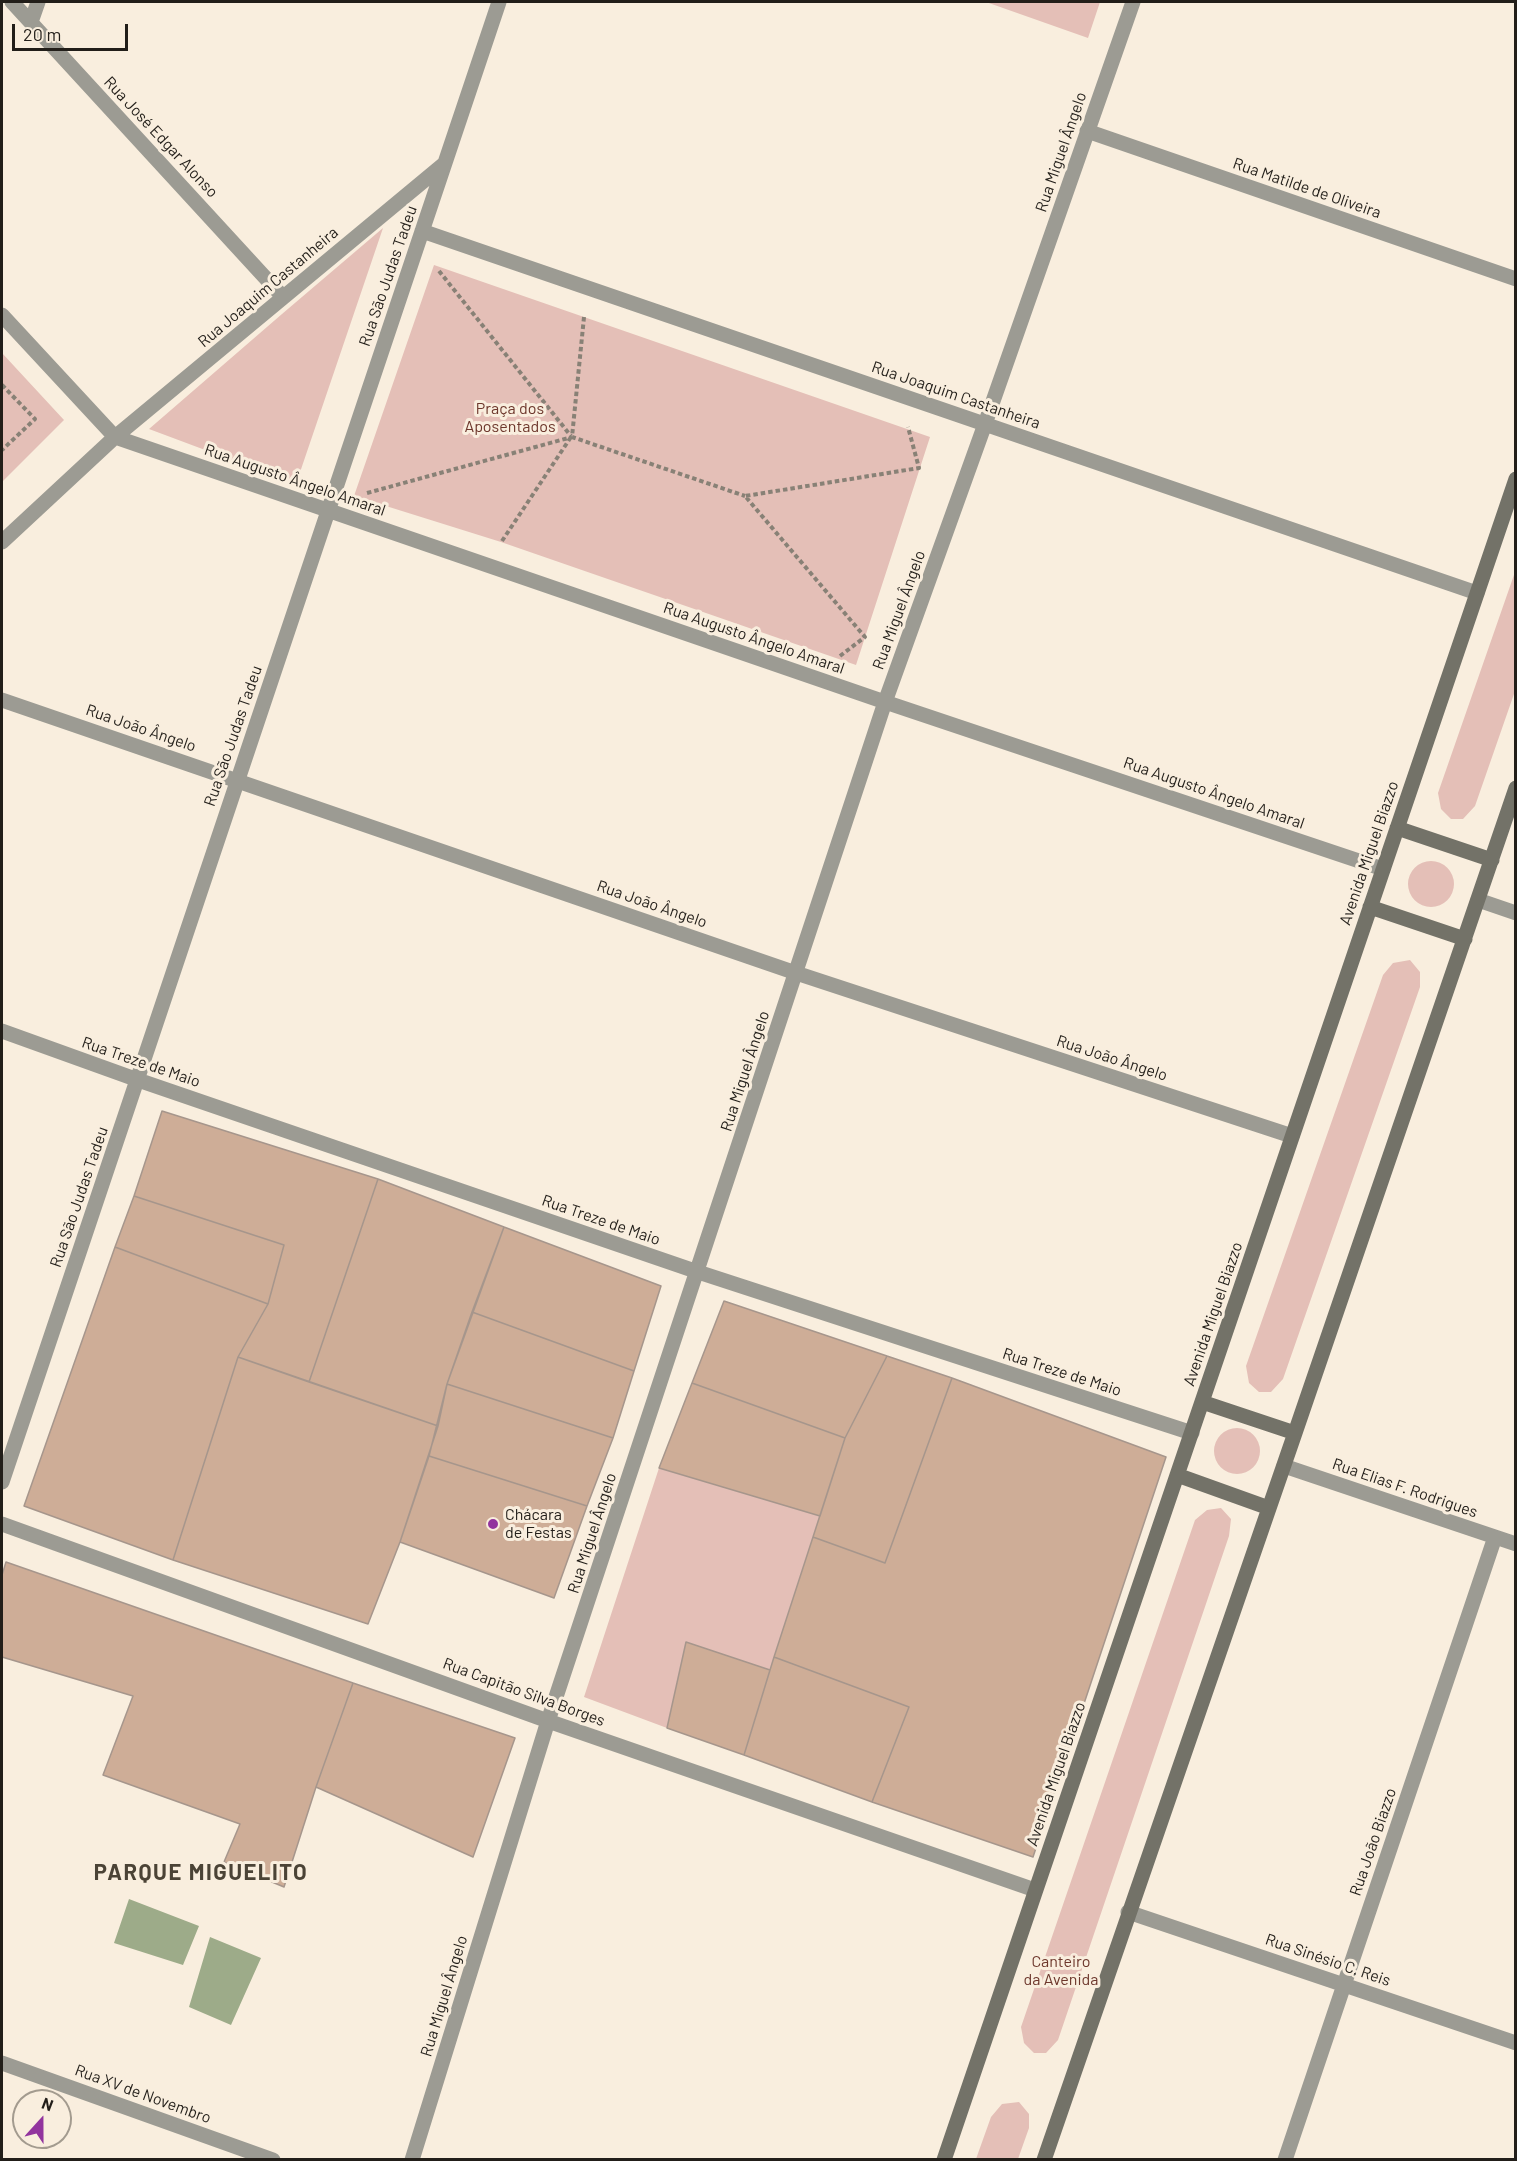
<!DOCTYPE html>
<meta charset="utf-8">
<style>
body{margin:0}
#map{position:relative;width:1517px;height:2161px;overflow:hidden;background:#f9eede;font-family:Barlow,sans-serif}
canvas{display:block}
.frame{position:absolute;inset:0;border:3px solid #221e19;pointer-events:none}
.north{position:absolute;left:12px;top:2089px;width:60px;height:60px;box-sizing:border-box;background:#f9eede;border:2px solid #a39b8f;border-radius:50%;rotate:21deg;font-size:16px;font-weight:700;line-height:24px;text-align:center;color:#221e19}
.north::after{content:'';display:block;margin:auto;width:21px;height:27px;background:#92349e;clip-path:polygon(50% 0,100% 100%,50% 72%,0 100%)}
.scale{position:absolute;left:12px;top:24px;width:116px;height:27px;box-sizing:border-box;border:3px solid #221e19;border-top:0;padding-left:8px;font-size:18px;line-height:21px;white-space:nowrap;color:#221e19;-webkit-text-stroke:4px #f9eede;paint-order:stroke}
</style>
<div id="map">
<canvas width="1517" height="2161"></canvas>
<div class="frame"></div>
<div class="north">N</div>
<div class="scale">20 m</div>
</div>
<script>
const context = document.querySelector('canvas').getContext('2d');
context.lineJoin = 'round';
function fillPath(path, color) {
  context.fillStyle = color;
  context.fill(path, 'evenodd');
}
function toPath(rows) {
  const path = new Path2D();
  for (const r of rows) {
    if (r.length === 3) {
      path.moveTo(r[0] + r[2], r[1]);
      path.arc(r[0], r[1], r[2], 0, 2 * Math.PI);
      continue;
    }
    path.moveTo(r[0], r[1]);
    for (let i = 2; i < r.length; i += 2) path.lineTo(r[i], r[i + 1]);
  }
  return path;
}
function stroke(path, color, width, dash) {
  context.strokeStyle = color;
  context.lineWidth = width;
  context.lineCap = dash ? 'butt' : 'round';
  context.setLineDash(dash || []);
  context.stroke(path);
}
function write(font, color, halo, rows, align = 'center') {
  context.font = font + ' Barlow,sans-serif';
  context.lineWidth = 6;
  context.setLineDash([]);
  context.textBaseline = 'middle';
  context.strokeStyle = halo;
  context.fillStyle = color;
  for (const [text, x, y, turn = 0] of rows) {
    context.save();
    context.translate(x, y);
    context.rotate((+turn || 0) * Math.PI / 180);
    context.textAlign = isNaN(turn) ? turn : align;
    if (halo) context.strokeText(text, 0, 0);
    context.fillText(text, 0, 0);
    context.restore();
  }
}
const green = toPath([
 [986,2,1100,2,1088,38],
 [383,228,296,484,149,429,282,314],
 [434,265,930,437,856,665,501,542,354,496],
 [2,353,64,420,2,482],
 [1515,572,1515,691,1475,806,1463,819,1451,819,1441,809,1438,793],
 [1431,884,23],
 [1410,960,1420,972,1420,987,1283,1379,1271,1392,1259,1392,1249,1383,1246,1366,1383,975,1393,963],
 [1237,1451,23],
 [659,1468,820,1516,770,1670,686,1642,667,1728,584,1697],
 [1221,1508,1231,1519,1229,1536,1058,2040,1046,2053,1034,2053,1024,2043,1021,2027,1195,1520,1207,1510],
 [1019,2102,1029,2114,1029,2128,1018,2159,976,2159,991,2117,1002,2104]
]);
const water = toPath([
 [129,1899,199,1926,183,1965,114,1943],
 [210,1937,261,1958,231,2025,189,2007]
]);
const building = toPath([
 [162,1111,378,1179,309,1382,238,1357,268,1304,284,1245,134,1196,162,1111],
 [378,1179,504,1227,447,1384,438,1426,309,1382,378,1179],
 [134,1196,284,1245,268,1304,115,1247,134,1196],
 [504,1227,661,1286,634,1371,472,1312,504,1227],
 [115,1247,268,1304,238,1357,173,1560,24,1506,115,1247],
 [724,1301,887,1356,845,1438,692,1383,724,1301],
 [472,1312,634,1371,613,1438,447,1384,472,1312],
 [887,1356,952,1378,885,1563,813,1537,845,1438,887,1356],
 [238,1357,438,1426,400,1542,368,1624,173,1560,238,1357],
 [952,1378,1166,1457,1033,1857,872,1802,909,1707,774,1657,813,1537,885,1563,952,1378],
 [692,1383,845,1438,820,1516,659,1468,692,1383],
 [447,1384,613,1438,587,1506,429,1456,447,1384],
 [429,1456,587,1506,554,1598,400,1542,429,1456],
 [6,1562,353,1683,316,1787,284,1887,224,1862,240,1824,103,1775,133,1696,2,1657,2,1575,6,1562],
 [686,1642,770,1670,744,1755,667,1728,686,1642],
 [774,1657,909,1707,872,1802,744,1755,774,1657],
 [353,1683,515,1738,473,1857,316,1787,353,1683]
]);
const path = toPath([
 [439,271,571,436],
 [584,317,572,437,745,496],
 [2,385,35,419,2,450],
 [367,493,572,437],
 [502,541,571,437],
 [840,656,865,637,745,496,919,468,908,427]
]);
const street = toPath([
 [12,2,283,297],
 [31,22,38,2],
 [1087,131,1516,279],
 [422,231,1477,593],
 [2,315,115,437,885,702,1383,869],
 [2,542,115,437,444,164],
 [2,700,796,973,1292,1136],
 [1478,900,1516,913],
 [2,1031,138,1080,698,1272,1192,1433],
 [1284,1466,1516,1544],
 [2,1482,499,2],
 [2,1524,548,1721,1035,1890],
 [1128,1912,1516,2043],
 [2,2063,273,2160],
 [412,2160,548,1721,885,702,985,424,1133,2],
 [1285,2160,1495,1537]
]);
const secondary = toPath([
 [1397,828,1492,860],
 [1370,907,1465,939],
 [1202,1402,1295,1433],
 [1177,1475,1269,1508],
 [944,2160,1516,479],
 [1044,2160,1295,1433,1516,788]
]);
const markers = [
 [493,1524,6,"#92349e"]
];
const streetNames = [
 ["Rua José Edgar Alonso",161,137,47],
 ["Rua Miguel Ângelo",1061,152,-71],
 ["Rua Matilde de Oliveira",1307,188,19],
 ["Rua São Judas Tadeu",388,276,-71],
 ["Rua Joaquim Castanheira",268,287,-40],
 ["Rua Joaquim Castanheira",956,395,19],
 ["Rua Augusto Ângelo Amaral",295,480,19],
 ["Rua Miguel Ângelo",899,610,-70],
 ["Rua Augusto Ângelo Amaral",754,638,19],
 ["Rua João Ângelo",141,728,19],
 ["Rua São Judas Tadeu",233,736,-71],
 ["Rua Augusto Ângelo Amaral",1214,793,19],
 ["Avenida Miguel Biazzo",1369,853,-71],
 ["Rua João Ângelo",652,904,19],
 ["Rua João Ângelo",1112,1058,18],
 ["Rua Treze de Maio",141,1062,19],
 ["Rua Miguel Ângelo",745,1071,-72],
 ["Rua São Judas Tadeu",79,1197,-71],
 ["Rua Treze de Maio",601,1220,19],
 ["Avenida Miguel Biazzo",1213,1314,-71],
 ["Rua Treze de Maio",1062,1372,18],
 ["Rua Elias F. Rodrigues",1405,1488,19],
 ["Rua Miguel Ângelo",592,1533,-72],
 ["Rua Capitão Silva Borges",524,1692,20],
 ["Avenida Miguel Biazzo",1056,1774,-71],
 ["Rua João Biazzo",1373,1842,-71],
 ["Rua Sinésio C. Reis",1328,1960,19],
 ["Rua Miguel Ângelo",444,1996,-73],
 ["Rua XV de Novembro",143,2094,20]
];
const parkNames = [
 ["Praça dos",510,409],
 ["Aposentados",510,427],
 ["Canteiro",1061,1962],
 ["da Avenida",1061,1980]
];
const poiNames = [
 ["Chácara",505,1515],
 ["de Festas",505,1533]
];
const districtNames = [
 ["PARQUE MIGUELITO",201,1873]
];
fillPath(green, '#e4bfb7');
fillPath(water, '#9dab89');
fillPath(building, '#cead97');
stroke(building, '#a6968c', 1.5);
stroke(path, '#888176', 4, [4.5, 3]);
stroke(street, '#9c9b93', 15);
stroke(secondary, '#737268', 15);
for (const [x, y, r, color] of markers) {
  const dot = new Path2D();
  dot.arc(x, y, r, 0, 2 * Math.PI);
  context.fillStyle = color;
  context.fill(dot);
  stroke(dot, '#f9eede', 2);
}
write('16px', '#221e19', '#f9eede', streetNames);
write('16px', '#6d372c', '#f9eede', parkNames);
write('16px', '#221e19', '#f9eede', poiNames, 'left');
context.letterSpacing = '1.5px';
write('bold 22px', '#4b4336', '#f9eede', districtNames);
context.letterSpacing = '0px';
</script>
